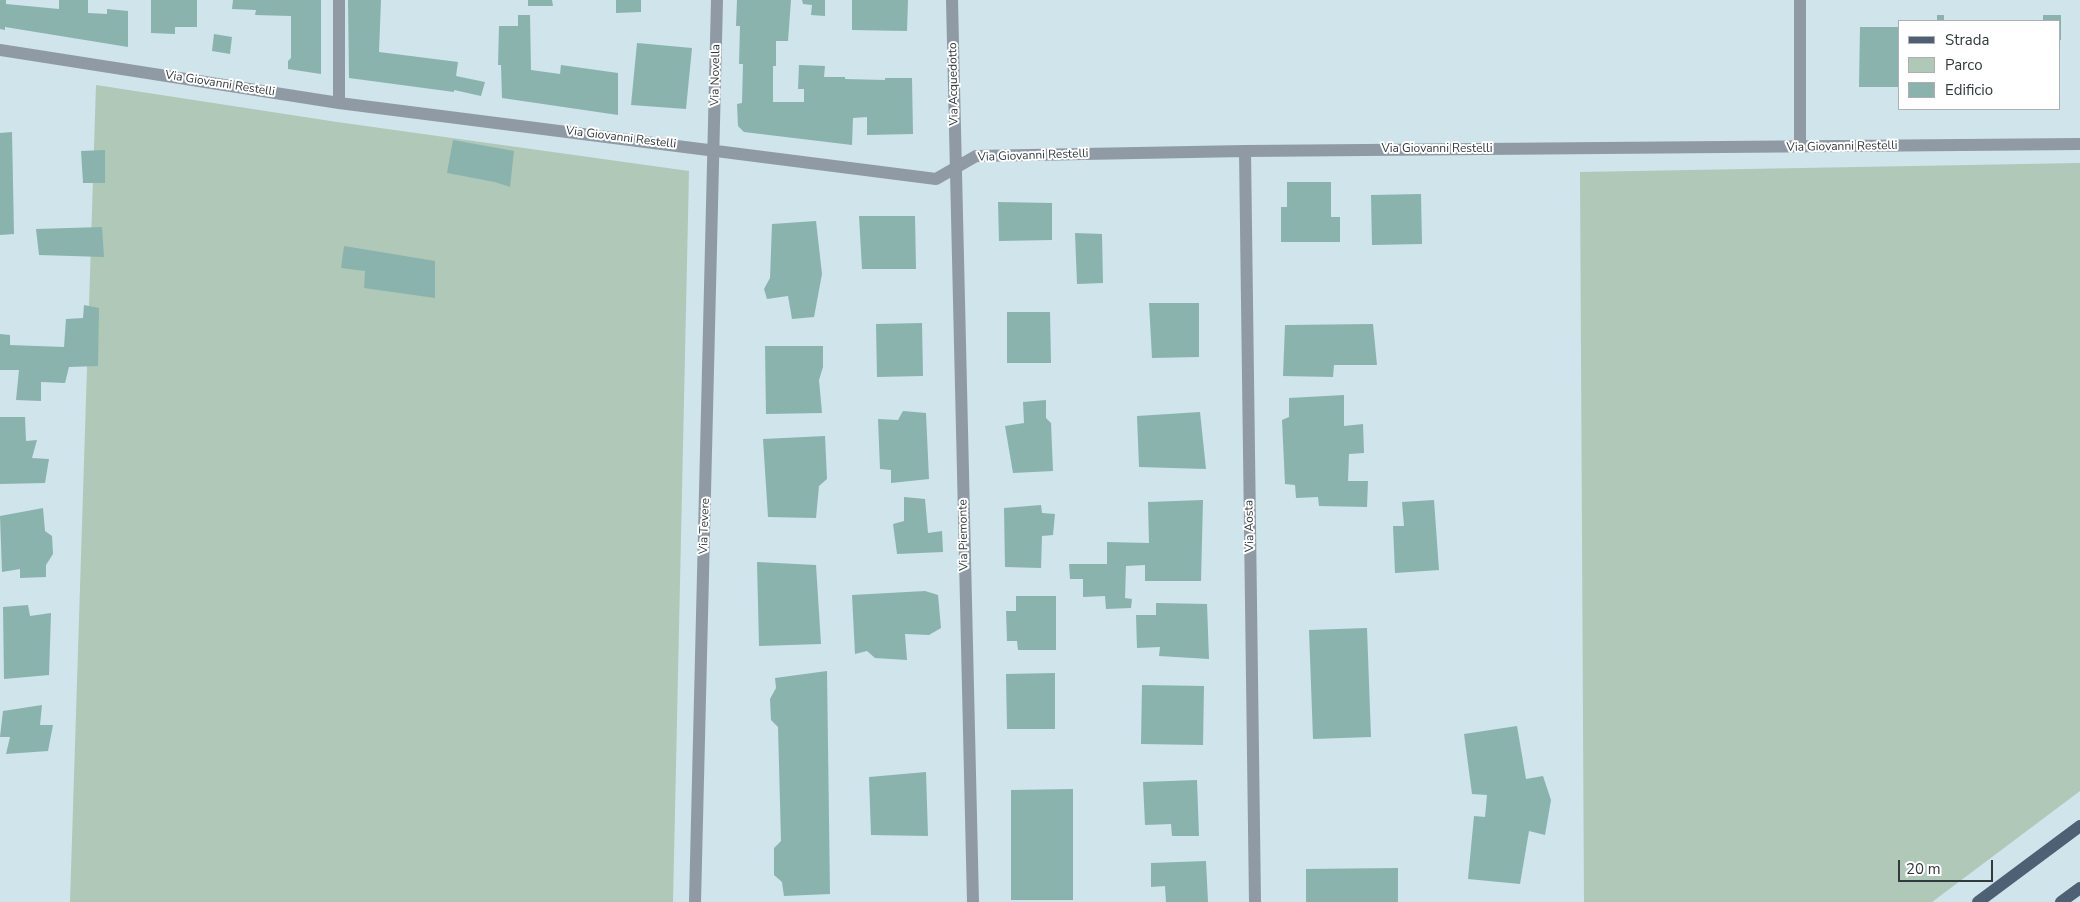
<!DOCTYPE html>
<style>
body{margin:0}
#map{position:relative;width:2080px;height:902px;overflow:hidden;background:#cfe4eb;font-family:"Nunito Sans",sans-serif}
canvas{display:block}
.legend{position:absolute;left:1898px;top:20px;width:162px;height:90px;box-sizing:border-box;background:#fff;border:1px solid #adb0b1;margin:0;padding:6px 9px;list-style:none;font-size:15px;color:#313a3c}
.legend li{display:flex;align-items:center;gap:10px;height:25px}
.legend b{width:25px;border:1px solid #adb0b1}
.scale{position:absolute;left:1898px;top:860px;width:95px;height:22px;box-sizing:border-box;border:2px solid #313a3c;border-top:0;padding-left:6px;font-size:15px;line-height:18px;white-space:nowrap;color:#313a3c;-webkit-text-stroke:4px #fff;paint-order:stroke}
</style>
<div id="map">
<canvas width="2080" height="902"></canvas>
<ul class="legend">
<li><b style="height:6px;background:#4e6073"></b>Strada</li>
<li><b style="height:14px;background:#afc8b8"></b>Parco</li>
<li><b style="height:14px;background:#8ab3ae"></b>Edificio</li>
</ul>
<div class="scale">20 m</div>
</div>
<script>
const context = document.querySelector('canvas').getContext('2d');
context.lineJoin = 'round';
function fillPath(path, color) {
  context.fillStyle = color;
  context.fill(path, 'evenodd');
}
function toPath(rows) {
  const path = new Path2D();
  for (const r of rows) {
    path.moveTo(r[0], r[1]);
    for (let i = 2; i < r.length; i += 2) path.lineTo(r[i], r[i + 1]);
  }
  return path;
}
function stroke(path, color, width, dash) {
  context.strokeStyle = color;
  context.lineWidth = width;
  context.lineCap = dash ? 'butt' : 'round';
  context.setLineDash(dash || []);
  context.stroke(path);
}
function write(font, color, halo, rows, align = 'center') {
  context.font = font + ' "Nunito Sans",sans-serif';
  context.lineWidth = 4;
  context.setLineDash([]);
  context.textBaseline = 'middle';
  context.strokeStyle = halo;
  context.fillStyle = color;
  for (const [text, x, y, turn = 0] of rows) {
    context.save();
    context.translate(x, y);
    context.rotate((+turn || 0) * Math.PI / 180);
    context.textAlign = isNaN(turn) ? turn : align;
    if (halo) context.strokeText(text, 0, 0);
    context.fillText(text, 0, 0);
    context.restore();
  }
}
const green = toPath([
 [96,85,337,122,689,171,673,902,70,902],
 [2080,163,2080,791,1932,902,1584,902,1580,172]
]);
const building = toPath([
 [0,0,6,0,6,4,59,9,59,0,88,0,88,13,107,14,107,9,128,11,128,47,5,27,5,30,0,29],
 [151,0,197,0,197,27,175,27,175,34,151,33],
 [233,0,321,0,321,74,288,69,288,61,291,58,291,16,255,15,256,10,232,9],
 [348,0,381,0,379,52,458,62,456,76,485,82,481,96,454,90,454,92,349,78],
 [528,0,552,0,553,6,528,6],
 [616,0,641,0,641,12,616,13],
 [737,0,791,0,788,41,776,41,776,66,773,66,773,102,804,102,804,89,798,89,799,65,825,66,824,77,845,77,845,79,885,80,885,78,912,78,913,134,867,135,867,117,853,118,852,145,744,132,738,126,737,104,742,103,743,64,739,64,740,26,736,26],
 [802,0,825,0,825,16,811,15,812,5,803,4],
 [852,0,908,0,907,31,852,30],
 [518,15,530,15,531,70,560,74,561,65,618,73,618,115,502,98,501,65,498,65,499,26,518,26],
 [1937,15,1944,15,1944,21,1937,21],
 [2043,15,2061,15,2061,40,2059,40,2059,21,2043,21],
 [1860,27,1899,27,1899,87,1859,87],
 [214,34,232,37,230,54,212,51],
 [637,43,692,48,686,109,631,105],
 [12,132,14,234,0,235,0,133],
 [453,140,514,151,510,187,495,182,447,173],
 [105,150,105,183,83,183,81,151],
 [1287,182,1331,182,1331,217,1340,217,1340,242,1281,242,1281,207,1287,207],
 [1421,194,1422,244,1372,245,1371,195],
 [998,202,1052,203,1052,240,999,241],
 [859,216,915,216,916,269,862,269],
 [816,221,822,274,814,317,792,319,788,296,767,299,764,289,770,278,772,224],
 [102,227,104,257,39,255,36,229],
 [1075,233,1102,234,1103,283,1077,284],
 [344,246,435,261,435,298,364,288,365,271,341,268],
 [1149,303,1199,303,1199,357,1152,358],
 [84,305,99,308,98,366,69,367,65,383,41,382,41,401,16,400,19,370,0,370,0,334,10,335,10,345,64,347,66,319,83,318],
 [1007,312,1050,312,1051,363,1007,363],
 [922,323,923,376,877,377,876,324],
 [1373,324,1377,365,1334,365,1333,377,1283,376,1285,325],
 [765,346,823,346,823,367,819,380,822,413,766,414],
 [1344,395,1344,426,1363,424,1364,453,1349,454,1348,481,1368,481,1367,507,1319,506,1318,497,1296,498,1295,485,1285,484,1282,420,1289,417,1289,398],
 [1046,400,1046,418,1051,423,1053,471,1013,473,1005,426,1024,423,1023,402],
 [903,411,926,413,929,479,891,483,891,470,880,469,878,419,898,420],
 [1200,412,1206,469,1139,467,1137,416],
 [0,417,25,417,26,441,37,440,32,458,49,459,45,483,0,484],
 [825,436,827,479,819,486,816,518,768,517,763,439],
 [904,497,925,499,928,533,942,531,943,552,897,554,893,524,904,521],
 [1203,500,1201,581,1145,581,1145,565,1126,566,1125,598,1132,599,1131,608,1106,609,1105,596,1083,597,1083,579,1070,579,1069,564,1107,564,1107,542,1149,543,1148,502],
 [1434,500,1439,570,1395,573,1393,526,1404,526,1402,502],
 [1041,505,1042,513,1055,514,1053,535,1042,536,1041,568,1005,567,1004,508],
 [43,508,45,531,52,536,53,554,46,565,46,577,20,578,20,569,2,572,0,516],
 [757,562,816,565,821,644,759,646],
 [925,591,938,595,941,628,929,635,905,634,907,660,875,658,867,651,855,654,852,595],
 [1016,596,1056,596,1056,650,1018,650,1017,641,1007,641,1006,611,1016,611],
 [1156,603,1207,604,1209,659,1159,656,1160,647,1137,648,1136,615,1156,615],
 [28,605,30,616,51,613,49,675,4,679,3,607],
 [1367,628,1371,737,1313,739,1309,630],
 [827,671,830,894,784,896,782,882,774,875,774,848,781,841,778,727,771,720,770,699,776,688,775,678],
 [1055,673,1055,729,1007,729,1006,674],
 [1142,685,1204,686,1203,745,1141,744],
 [42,705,40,725,53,725,48,751,6,754,10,737,0,737,3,711],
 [1517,726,1526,779,1543,776,1551,800,1545,835,1529,831,1520,884,1468,879,1474,816,1485,817,1487,795,1472,794,1464,734],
 [926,772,928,836,871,835,869,777],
 [1197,780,1199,836,1172,836,1171,824,1145,825,1143,782],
 [1073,789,1073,900,1011,900,1011,790],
 [1206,861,1208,902,1166,902,1165,886,1151,887,1151,863],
 [1398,868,1398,902,1306,902,1306,869]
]);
const minor = toPath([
 [339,0,339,103],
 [952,0,973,902],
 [1800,0,1800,147],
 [0,50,339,103,936,179,976,156,1245,151,2080,144],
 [1245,151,1255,902],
 [695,902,717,0]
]);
const major = toPath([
 [1978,902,2080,826],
 [2061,902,2080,888]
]);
const streetNames = [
 ["Via Novella",716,75,-89],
 ["Via Giovanni Restelli",220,84,9],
 ["Via Acquedotto",954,84,-91],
 ["Via Giovanni Restelli",621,138,7],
 ["Via Giovanni Restelli",1842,147,-1],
 ["Via Giovanni Restelli",1437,149],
 ["Via Giovanni Restelli",1033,156,-2],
 ["Via Tevere",705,526,-88],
 ["Via Aosta",1250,526,-91],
 ["Via Piemonte",964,535,-91]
];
fillPath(green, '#afc8b8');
fillPath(building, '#8ab3ae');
stroke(minor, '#909aa5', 12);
stroke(major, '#4e6073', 12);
write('12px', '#313a3c', '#fff', streetNames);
</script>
